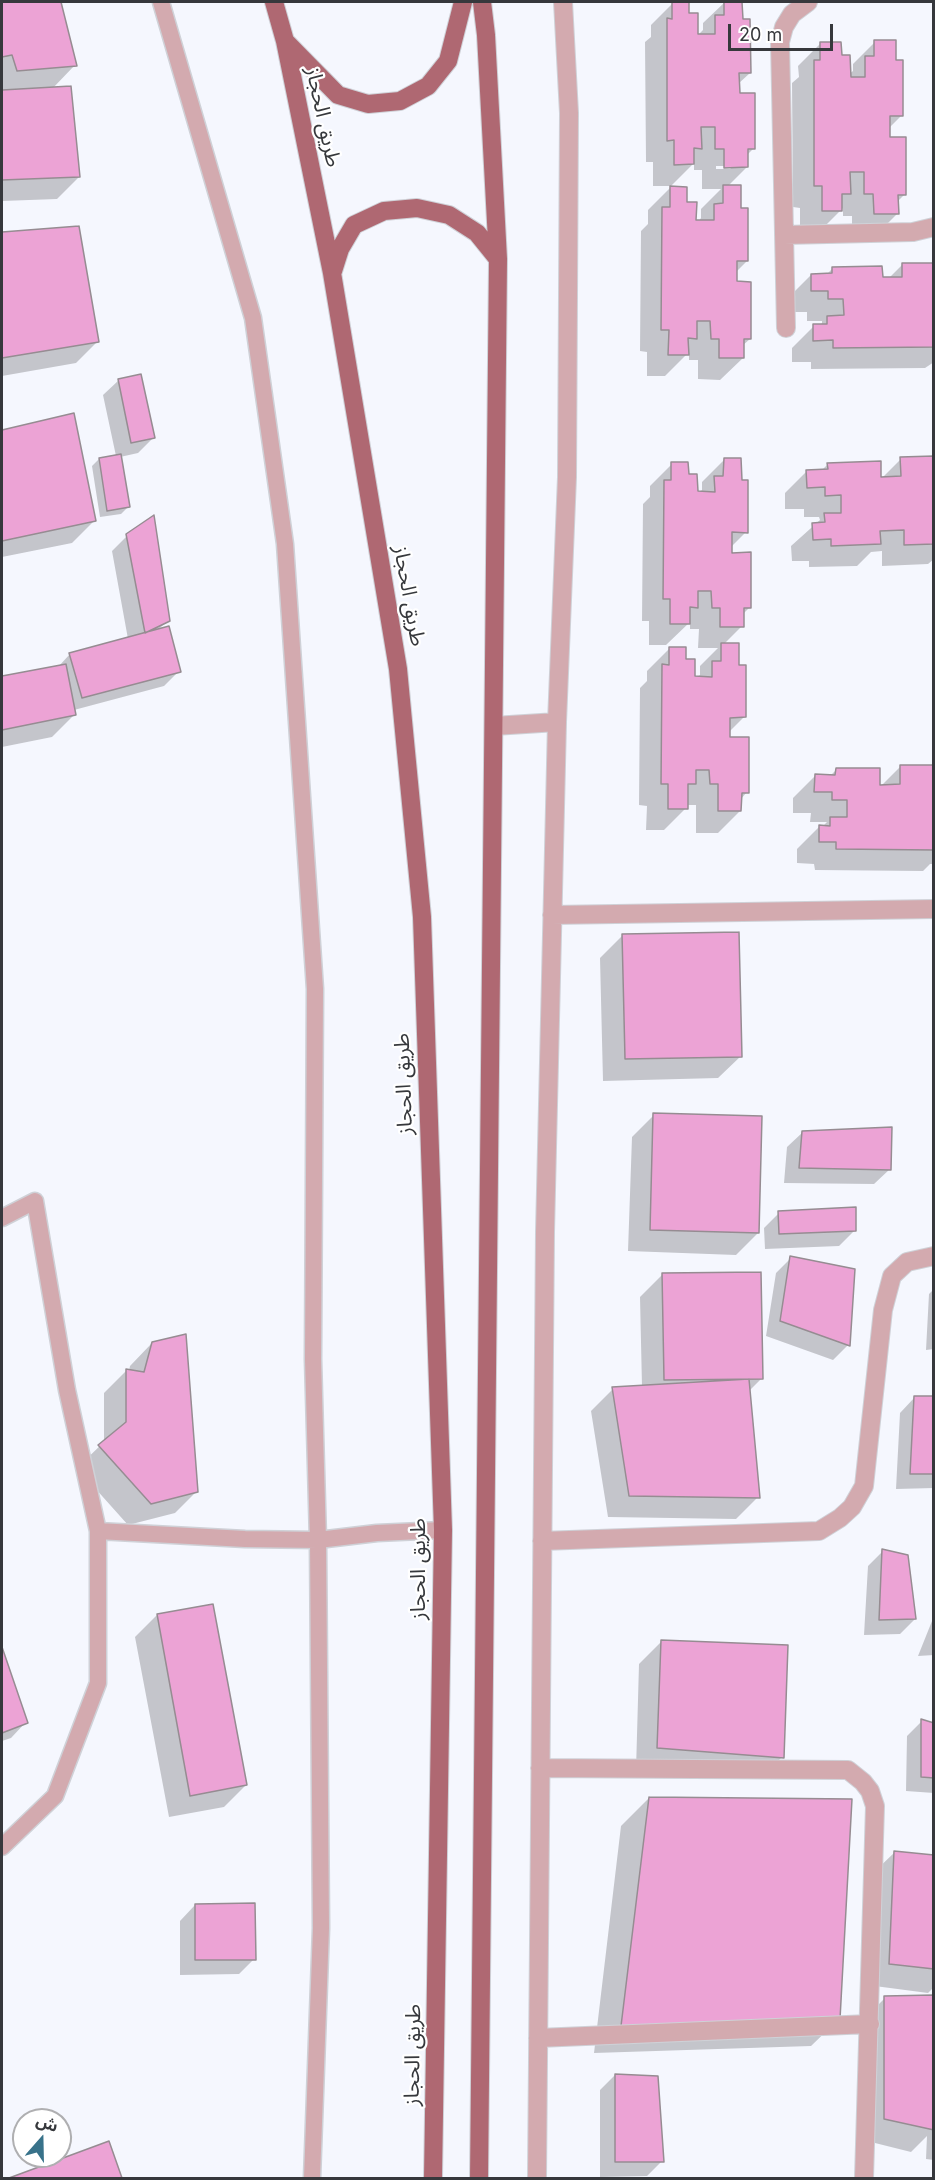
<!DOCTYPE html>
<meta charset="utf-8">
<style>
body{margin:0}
#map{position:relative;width:935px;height:2180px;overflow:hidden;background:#f5f7fe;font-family:Inter,"Noto Sans Arabic",sans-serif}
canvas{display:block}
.frame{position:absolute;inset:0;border:3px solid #36383c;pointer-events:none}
.north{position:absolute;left:12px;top:2108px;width:60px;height:60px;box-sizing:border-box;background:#fff;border:2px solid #afafb1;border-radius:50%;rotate:20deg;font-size:16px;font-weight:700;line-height:24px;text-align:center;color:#36383c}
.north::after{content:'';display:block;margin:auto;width:21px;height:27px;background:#38728a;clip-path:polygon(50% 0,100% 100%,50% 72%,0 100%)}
.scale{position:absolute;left:728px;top:24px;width:105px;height:27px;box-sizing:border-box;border:3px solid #36383c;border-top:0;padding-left:8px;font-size:18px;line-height:21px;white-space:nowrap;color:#36383c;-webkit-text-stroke:4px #fff;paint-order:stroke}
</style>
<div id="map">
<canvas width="935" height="2180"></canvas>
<div class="frame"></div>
<div class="north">ش</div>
<div class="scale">20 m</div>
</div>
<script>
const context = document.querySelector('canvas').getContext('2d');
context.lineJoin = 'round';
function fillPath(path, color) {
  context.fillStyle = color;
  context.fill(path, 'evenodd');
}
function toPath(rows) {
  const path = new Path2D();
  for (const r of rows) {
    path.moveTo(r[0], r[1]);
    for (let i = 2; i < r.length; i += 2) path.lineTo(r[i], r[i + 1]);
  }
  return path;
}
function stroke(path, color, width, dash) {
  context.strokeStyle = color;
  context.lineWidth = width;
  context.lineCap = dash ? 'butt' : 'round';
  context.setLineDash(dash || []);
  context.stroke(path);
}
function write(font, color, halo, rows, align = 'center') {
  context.font = font + ' Inter,"Noto Sans Arabic",sans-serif';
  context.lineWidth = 4.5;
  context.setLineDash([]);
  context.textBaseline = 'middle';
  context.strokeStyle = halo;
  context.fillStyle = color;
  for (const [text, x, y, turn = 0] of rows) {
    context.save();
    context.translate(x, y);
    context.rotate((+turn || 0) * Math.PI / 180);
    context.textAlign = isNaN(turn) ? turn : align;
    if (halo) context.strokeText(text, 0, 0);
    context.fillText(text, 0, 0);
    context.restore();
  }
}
const shadow = toPath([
 [2,2,60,2,75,65,52,89,79,177,57,199,2,201],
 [725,2,741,2,741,21,750,73,738,84,738,95,754,148,746,156,747,167,727,187,740,209,747,261,736,272,736,283,750,339,742,346,743,358,720,380,698,379,698,360,689,360,689,352,665,376,647,376,647,352,640,351,641,231,648,224,648,210,670,188,686,203,695,221,699,221,701,218,701,209,721,189,702,189,702,170,694,170,694,163,671,186,653,186,653,162,646,162,645,42,651,37,651,25,673,3,688,15,697,36,703,30,703,23],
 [716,166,733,166,730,169,716,169],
 [875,42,901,116,889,128,889,138,905,194,897,202,897,214,875,236,852,236,852,216,843,216,843,208,819,232,800,232,800,208,793,207,792,83,799,77,798,66,820,44,840,56,849,74,853,71,853,64],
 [78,228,98,341,76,363,2,376,2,234],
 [902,265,934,265,934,362,925,368,811,369,811,362,792,362,792,348,814,326,820,326,822,323,822,321,807,321,807,312,789,312,789,297,811,275,826,275,832,269,889,278],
 [119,380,153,438,138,453,120,457,128,507,121,514,100,517,92,466,99,459,116,456,103,395],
 [73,415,94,521,72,543,2,557,2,431],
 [934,457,934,559,928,564,882,566,882,551,871,552,857,566,809,567,809,561,792,561,791,546,820,520,819,517,804,517,804,509,785,509,785,493,807,471,821,471,828,464,880,480,901,459],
 [724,460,746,532,730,548,750,607,742,615,742,626,724,644,738,666,744,717,728,733,728,739,747,792,740,800,740,811,718,833,696,833,696,805,686,805,686,808,664,830,646,830,647,806,639,805,640,688,647,681,647,671,669,649,685,661,693,678,697,678,700,675,700,666,718,648,698,648,699,629,690,629,690,622,666,645,649,645,649,621,642,621,643,504,650,497,650,486,672,464,687,475,696,493,699,493,702,490,702,482],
 [127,536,168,620,158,630,179,671,164,686,74,710,74,715,52,737,2,747,2,678,58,667,70,654,128,639,112,551],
 [900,767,934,767,934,864,930,864,923,871,815,870,814,864,797,863,797,849,819,827,822,827,827,822,810,822,811,813,793,813,793,798,815,776,830,776,836,770,879,788],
 [622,936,741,1056,718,1078,603,1081,600,958],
 [654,1115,758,1233,736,1255,628,1251,632,1137],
 [803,1132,890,1169,874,1184,784,1183,787,1147],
 [779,1213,854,1231,839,1246,765,1249,764,1228],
 [791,1258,848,1345,833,1360,766,1336,776,1273],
 [662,1275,761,1379,749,1391,758,1497,736,1519,608,1517,591,1411,613,1389,642,1387,640,1297],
 [934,1289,934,1349,926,1350,929,1294],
 [152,1343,197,1491,175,1513,128,1525,77,1468,104,1442,104,1393,126,1371,129,1371,130,1366],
 [915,1397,934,1398,934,1488,896,1489,900,1413],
 [883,1551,915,1619,900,1634,864,1635,868,1566],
 [157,1615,246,1785,224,1807,169,1817,135,1637],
 [934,1616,934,1655,918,1656],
 [661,1642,782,1757,760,1779,636,1770,639,1664],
 [2,1652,26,1722,11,1738,2,1741],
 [922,1721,934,1724,934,1793,906,1791,907,1736],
 [649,1798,839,2019,811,2046,594,2053,621,1826],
 [895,1852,934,1857,934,1987,928,1993,867,1985,872,1874],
 [195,1905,254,1959,239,1974,180,1975,180,1921],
 [934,1996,934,2160,926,2159,927,2136,911,2152,863,2140,863,2020,885,1998],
 [615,2075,662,2161,647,2176,600,2177,600,2090],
 [108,2143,120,2178,14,2178]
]);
const building = toPath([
 [2,2,61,2,77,66,17,71,12,55,2,57,2,2],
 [672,2,689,2,689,13,698,13,698,34,715,34,715,15,724,15,724,2,742,2,743,19,750,19,751,73,739,73,740,93,755,93,755,149,748,149,748,167,724,168,724,149,715,149,715,127,701,127,702,149,694,148,694,164,674,165,674,140,667,141,667,18,672,19,672,2],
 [874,40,896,40,896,60,903,60,903,116,890,116,890,137,906,137,906,195,898,195,899,214,874,214,873,194,864,194,864,172,850,172,851,194,842,194,842,211,822,211,822,186,814,186,814,60,820,60,820,42,841,42,842,55,850,55,851,77,865,77,865,56,874,56,874,40],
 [71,86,80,177,2,180,2,90,71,86],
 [723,185,741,185,741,208,748,208,748,261,737,261,737,281,751,282,751,339,744,339,744,358,719,358,719,339,711,339,710,321,697,321,697,339,688,338,689,355,668,355,669,330,661,330,662,207,670,207,670,186,687,187,687,202,697,202,696,220,714,220,714,204,723,203,723,185],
 [79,226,99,342,2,358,2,232,79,226],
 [902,263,934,263,934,347,833,348,833,340,813,341,813,324,827,324,827,316,844,315,843,299,828,299,828,291,811,291,811,274,832,273,832,267,882,266,883,277,902,277,902,263],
 [141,374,155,438,131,443,118,379,141,374],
 [74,413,96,521,2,541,2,430,74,413],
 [121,454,130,507,107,511,99,458,121,454],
 [934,456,934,544,904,545,904,530,880,531,881,544,831,546,831,539,813,540,812,523,825,522,824,513,841,513,841,495,825,496,825,487,807,488,806,470,828,469,827,463,881,461,881,477,901,476,900,457,934,456],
 [724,458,741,458,742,480,748,480,748,533,732,532,732,553,751,552,751,608,744,608,744,627,720,627,720,608,712,608,711,591,698,591,698,608,690,607,690,624,670,624,670,599,663,599,664,480,671,480,671,462,688,462,689,474,697,474,698,491,715,492,714,476,723,476,724,458],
 [154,515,170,621,145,633,126,534,154,515],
 [169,626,181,672,82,698,69,653,169,626],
 [721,643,739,643,739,665,746,665,746,717,730,718,730,737,749,737,749,793,742,793,741,811,718,811,718,784,710,784,709,770,696,770,696,784,688,784,688,809,668,809,668,784,661,784,662,664,669,665,669,647,686,647,686,659,695,659,695,676,712,677,712,661,721,661,721,643],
 [66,664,76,715,2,730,2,676,66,664],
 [900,765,934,765,934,850,836,849,836,842,819,842,819,825,830,826,830,817,847,817,847,800,832,800,832,792,814,792,815,774,835,775,836,768,880,768,880,785,900,784,900,765],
 [739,932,742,1057,625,1059,622,934,739,932],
 [653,1113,762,1116,759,1233,650,1230,653,1113],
 [892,1127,891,1170,799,1168,802,1131,892,1127],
 [856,1207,856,1231,779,1234,778,1211,856,1207],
 [790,1256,855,1269,850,1346,780,1321,790,1256],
 [761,1272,763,1379,664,1380,662,1273,761,1272],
 [186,1334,198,1492,151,1504,98,1445,126,1422,126,1369,144,1372,152,1342,186,1334],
 [749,1379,760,1498,629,1496,612,1387,749,1379],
 [914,1396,934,1396,934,1474,910,1474,914,1396],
 [882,1549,908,1555,916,1619,879,1620,882,1549],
 [213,1604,247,1785,190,1796,157,1614,213,1604],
 [661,1640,788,1645,784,1758,657,1748,661,1640],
 [2,1647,28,1723,2,1733,2,1647],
 [921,1719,934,1723,934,1778,921,1777,921,1719],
 [649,1797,852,1799,840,2019,621,2026,649,1797],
 [894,1851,934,1855,934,1969,889,1964,894,1851],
 [255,1903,256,1960,195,1960,195,1904,255,1903],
 [934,1995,934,2130,884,2119,884,1996,934,1995],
 [615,2074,658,2076,664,2162,615,2162,615,2074],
 [109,2141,122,2178,9,2178,109,2141]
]);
const lane = toPath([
 [161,2,253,318,285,544,315,989,313,1359,318,1540,321,1928,312,2178],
 [2,1218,35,1201,67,1390,98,1531,245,1539,318,1540,377,1533,443,1530],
 [2,1847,55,1796,98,1683,98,1531]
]);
const street = toPath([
 [784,235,913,232,934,227],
 [786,328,780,42,784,27,792,14,808,2],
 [494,726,557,722],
 [552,915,934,909],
 [542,1541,819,1531,840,1518,852,1507,864,1486,883,1310,892,1276,907,1262,934,1256],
 [540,1768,848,1770,863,1782,870,1791,875,1806,864,2178],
 [538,2038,870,2024],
 [537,2178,545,1232,557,722,567,477,569,113,563,2]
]);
const primary = toPath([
 [274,2,285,41,332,273,398,669,422,917,443,1530,433,2178],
 [285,41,338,95,368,104,400,101,428,86,448,61,463,2],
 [333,271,340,249,354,225,384,211,417,208,449,215,477,233,498,259],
 [479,2178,498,259,486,35,482,2]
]);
const streetNames = [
 ["طريق الحجاز",323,117,78],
 ["طريق الحجاز",409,596,80],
 ["طريق الحجاز",404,1084,-92],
 ["طريق الحجاز",419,1569,-90],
 ["طريق الحجاز",413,2055,-89]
];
fillPath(shadow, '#0003');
fillPath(building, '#eca3d5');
stroke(building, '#968c92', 1.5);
stroke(lane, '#cfd1d7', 19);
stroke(street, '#cfd1d7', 20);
stroke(primary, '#cfd1d7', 20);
stroke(lane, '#d3aaaf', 16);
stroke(street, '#d3aaaf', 18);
stroke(primary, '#af6872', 18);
write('21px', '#36383c', '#fff', streetNames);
</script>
